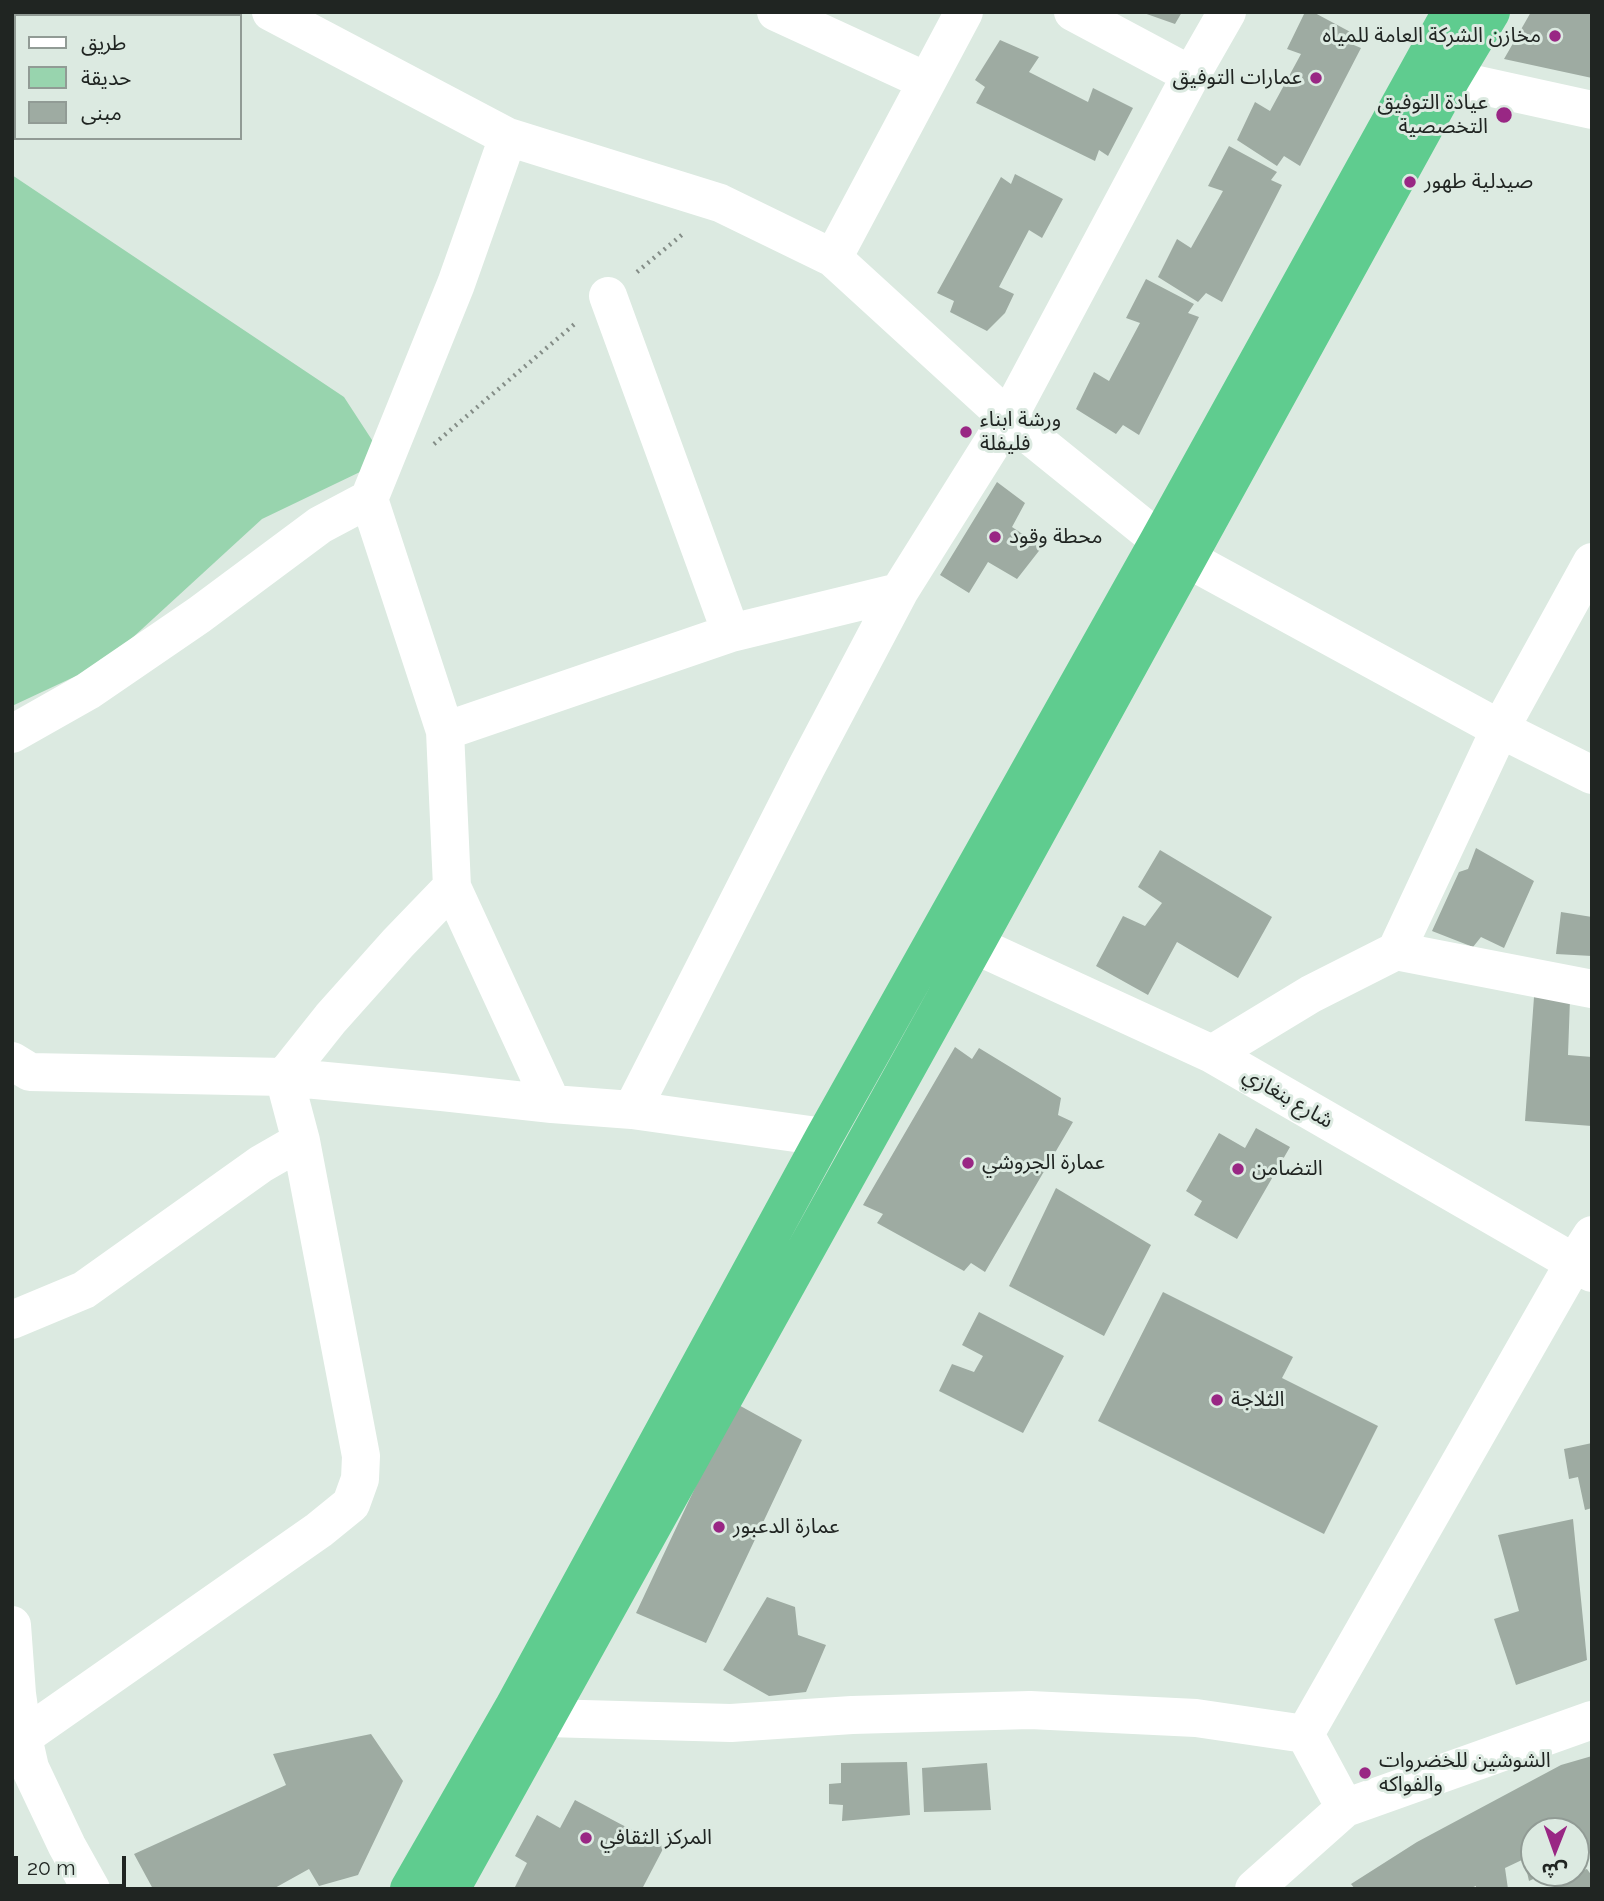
<!DOCTYPE html>
<meta charset="utf-8">
<style>
body{margin:0}
#map{position:relative;width:1604px;height:1901px;overflow:hidden;background:#dceae1;font-family:Raleway,"Noto Sans Arabic",sans-serif}
canvas{display:block}
.frame{position:absolute;inset:0;border:14px solid #202522;pointer-events:none}
.legend{position:absolute;left:14px;top:14px;width:228px;height:126px;box-sizing:border-box;background:#dceae1;border:2px solid #919b95;margin:0;padding:9px 12px;list-style:none;font-size:21px;color:#202522}
.legend li{display:flex;align-items:center;gap:14px;height:35px}
.legend b{width:35px;border:2px solid #919b95}
.north{position:absolute;left:1520px;top:1817px;width:70px;height:70px;box-sizing:border-box;background:#dceae1;border:2px solid #919b95;border-radius:50%;rotate:181deg;font-size:19px;font-weight:700;line-height:28px;text-align:center;color:#202522}
.north::after{content:'';display:block;margin:auto;width:24px;height:32px;background:#992784;clip-path:polygon(50% 0,100% 100%,50% 72%,0 100%)}
.scale{position:absolute;left:14px;top:1856px;width:112px;height:32px;box-sizing:border-box;border:4px solid #202522;border-top:0;padding-left:9px;font-size:21px;line-height:24px;white-space:nowrap;color:#202522;-webkit-text-stroke:5px #dceae1;paint-order:stroke}
</style>
<div id="map">
<canvas width="1604" height="1901"></canvas>
<div class="frame"></div>
<ul class="legend">
<li><b style="height:9px;background:#fff"></b>طريق</li>
<li><b style="height:19px;background:#98d4ae"></b>حديقة</li>
<li><b style="height:19px;background:#9eaba2"></b>مبنى</li>
</ul>
<div class="north">ش</div>
<div class="scale">20 m</div>
</div>
<script>
const context = document.querySelector('canvas').getContext('2d');
context.lineJoin = 'round';
function fillPath(path, color) {
  context.fillStyle = color;
  context.fill(path, 'evenodd');
}
function toPath(rows) {
  const path = new Path2D();
  for (const r of rows) {
    path.moveTo(r[0], r[1]);
    for (let i = 2; i < r.length; i += 2) path.lineTo(r[i], r[i + 1]);
  }
  return path;
}
function stroke(path, color, width, dash) {
  context.strokeStyle = color;
  context.lineWidth = width;
  context.lineCap = dash ? 'butt' : 'round';
  context.setLineDash(dash || []);
  context.stroke(path);
}
function write(font, color, halo, rows, align = 'center') {
  context.font = font + ' Raleway,"Noto Sans Arabic",sans-serif';
  context.lineWidth = 6;
  context.setLineDash([]);
  context.textBaseline = 'middle';
  context.strokeStyle = halo;
  context.fillStyle = color;
  for (const [text, x, y, turn = 0] of rows) {
    context.save();
    context.translate(x, y);
    context.rotate((+turn || 0) * Math.PI / 180);
    context.textAlign = isNaN(turn) ? turn : align;
    if (halo) context.strokeText(text, 0, 0);
    context.fillText(text, 0, 0);
    context.restore();
  }
}
const green = toPath([
 [12,175,344,397,385,460,262,519,106,662,12,706]
]);
const building = toPath([
 [1141,12,1182,12,1175,24],
 [1305,12,1313,12,1356,35,1349,43,1361,48,1300,166,1284,156,1277,166,1237,140,1255,102,1270,111,1301,54,1287,49],
 [1531,12,1592,12,1592,78,1504,59],
 [1000,40,1039,57,1029,72,1088,102,1093,88,1133,108,1108,156,1099,150,1095,161,976,103,985,87,975,80],
 [1229,146,1277,172,1271,180,1282,185,1222,302,1206,293,1198,302,1158,277,1177,239,1191,248,1223,191,1208,186],
 [1015,174,1063,199,1042,238,1029,230,999,287,1014,294,1005,313,987,331,950,312,954,301,937,293,1001,177,1011,184],
 [1146,279,1194,304,1188,313,1199,317,1139,435,1123,425,1116,434,1076,409,1094,372,1109,381,1140,323,1126,318],
 [997,482,1025,503,1012,527,1042,547,1017,579,988,562,969,593,940,575],
 [1476,848,1534,881,1504,948,1481,937,1473,947,1432,931,1459,872,1468,869],
 [1160,850,1272,917,1238,978,1177,942,1148,995,1096,966,1123,916,1145,926,1162,903,1138,887],
 [1561,912,1592,917,1592,956,1556,954],
 [1534,997,1570,999,1568,1055,1592,1057,1592,1126,1525,1121],
 [955,1047,972,1059,979,1048,1061,1098,1058,1115,1073,1122,985,1272,971,1263,964,1271,877,1223,883,1214,863,1205],
 [1256,1128,1290,1147,1237,1239,1194,1215,1202,1201,1186,1191,1219,1133,1245,1148],
 [1056,1188,1151,1245,1104,1336,1009,1286],
 [1163,1292,1293,1357,1282,1378,1378,1426,1324,1534,1098,1421],
 [979,1312,1064,1356,1023,1433,939,1391,952,1364,974,1372,983,1356,962,1345],
 [735,1403,802,1440,706,1643,636,1613],
 [1592,1443,1592,1508,1585,1510,1578,1477,1569,1479,1564,1449],
 [1573,1519,1587,1660,1516,1685,1494,1619,1519,1611,1498,1535],
 [767,1597,795,1607,798,1635,826,1645,806,1692,769,1696,723,1670],
 [371,1734,403,1781,358,1875,319,1886,309,1869,273,1889,153,1889,134,1854,286,1785,273,1754],
 [1592,1756,1592,1851,1583,1854,1580,1842,1576,1844,1576,1831,1534,1831,1534,1873,1546,1873,1529,1881,1524,1859,1505,1868,1508,1889,1476,1889,1476,1886,1468,1889,1355,1889,1351,1884,1417,1842,1561,1765],
 [907,1762,910,1815,842,1821,843,1805,829,1804,829,1784,841,1783,841,1763],
 [987,1763,991,1810,924,1812,922,1768],
 [575,1800,664,1847,642,1889,514,1889,527,1863,515,1856,537,1815,560,1828],
 [1587,1869,1592,1876,1592,1889,1557,1889,1552,1879]
]);
const path = toPath([
 [637,272,684,233],
 [434,444,577,322]
]);
const minor = toPath([
 [271,12,508,137,720,203,833,258,1008,418,1159,540,1186,558,1500,729,1592,775],
 [776,12,926,81],
 [1073,12,1191,75],
 [1451,79,1592,110],
 [833,258,964,12],
 [608,296,731,633],
 [369,499,445,731,452,887,552,1104],
 [445,731,731,633,899,592],
 [12,734,88,691,199,615,320,525,369,499,456,284,508,137],
 [975,945,1212,1054,1592,1273],
 [1396,951,1500,729,1592,562],
 [1212,1054,1311,994,1396,951,1592,989],
 [12,1061,30,1072,284,1077,442,1092,552,1104,632,1110,824,1137],
 [632,1110,806,768,899,592,1008,418,1191,75,1227,12],
 [12,1320,84,1290,261,1164,301,1141],
 [12,1625,17,1694,23,1737,30,1768,67,1846,91,1889],
 [516,1709,546,1718,731,1723,852,1715,1030,1710,1196,1718,1305,1734],
 [23,1737,319,1530,351,1504,360,1479,361,1456,301,1141,284,1077,331,1018,398,943,452,887],
 [1345,1808,1305,1734,1574,1263,1592,1235],
 [1254,1889,1345,1808,1592,1720]
]);
const highway = toPath([
 [409,1889,513,1708,824,1137,1159,540,1451,12],
 [451,1889,975,945,1451,79,1491,12]
]);
const markers = [
 [1555,36,7,"#992784"],
 [1316,78,7,"#992784"],
 [1504,115,9,"#992784"],
 [1410,182,7,"#992784"],
 [966,432,7,"#992784"],
 [995,537,7,"#992784"],
 [968,1163,7,"#992784"],
 [1238,1169,7,"#992784"],
 [1217,1400,7,"#992784"],
 [719,1527,7,"#992784"],
 [1365,1773,7,"#992784"],
 [586,1838,7,"#992784"]
];
const poiNames = [
 ["مخازن الشركة العامة للمياه",1541,36,"right"],
 ["عمارات التوفيق",1302,78,"right"],
 ["عيادة التوفيق",1488,103,"right"],
 ["التخصصية",1488,127,"right"],
 ["صيدلية طهور",1424,182],
 ["ورشة ابناء",980,420],
 ["فليفلة",980,444],
 ["محطة وقود",1009,537],
 ["عمارة الجروشي",982,1163],
 ["التضامن",1252,1169],
 ["الثلاجة",1231,1400],
 ["عمارة الدعبور",733,1527],
 ["الشوشين للخضروات",1379,1761],
 ["والفواكه",1379,1785],
 ["المركز الثقافي",600,1838]
];
const streetNames = [
 ["شارع بنغازي",1288,1098,30]
];
fillPath(green, '#98d4ae');
fillPath(building, '#9eaba2');
stroke(path, '#848d87', 4.5, [2, 5]);
stroke(minor, '#fff', 38);
stroke(highway, '#5fcc8f', 38);
for (const [x, y, r, color] of markers) {
  const dot = new Path2D();
  dot.arc(x, y, r, 0, 2 * Math.PI);
  context.fillStyle = color;
  context.fill(dot);
  stroke(dot, '#dceae1', 2.5);
}
write('21px', '#202522', '#dceae1', poiNames, 'left');
write('21px', '#202522', '#dceae1', streetNames);
</script>
